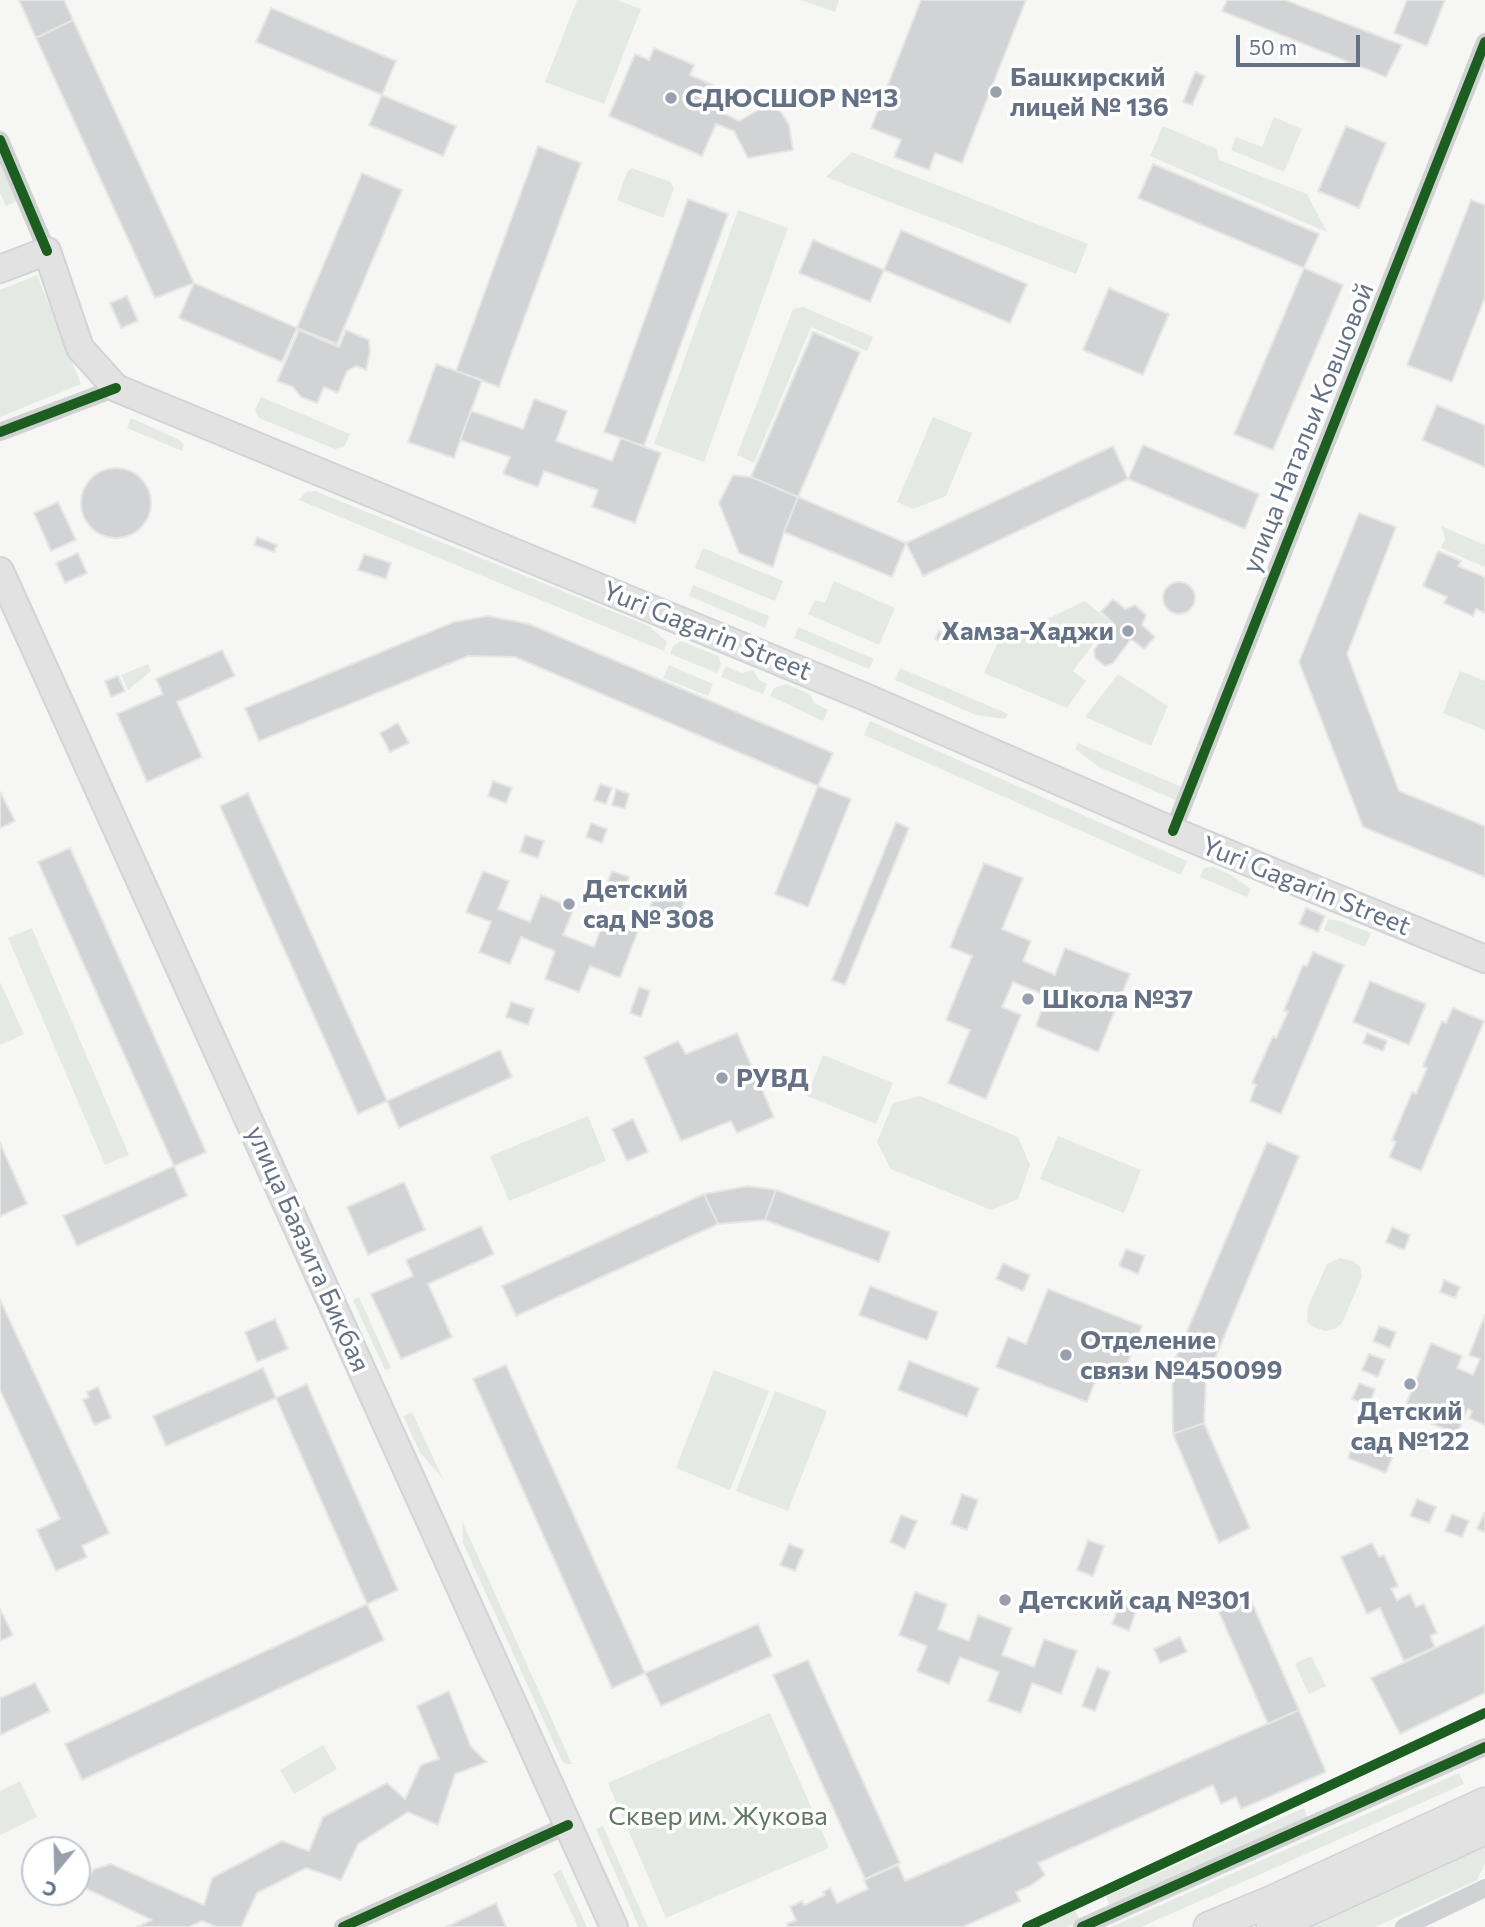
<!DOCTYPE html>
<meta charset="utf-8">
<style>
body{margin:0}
#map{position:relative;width:1485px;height:1927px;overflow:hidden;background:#f6f6f5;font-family:Commissioner,sans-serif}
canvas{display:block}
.north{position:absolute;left:21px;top:1836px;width:70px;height:70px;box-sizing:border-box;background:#fff;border:2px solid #c1c7cf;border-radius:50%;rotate:199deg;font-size:19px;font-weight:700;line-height:28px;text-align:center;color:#657286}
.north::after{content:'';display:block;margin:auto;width:24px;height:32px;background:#98a0ad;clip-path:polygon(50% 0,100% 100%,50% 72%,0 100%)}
.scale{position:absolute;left:1236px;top:35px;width:124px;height:32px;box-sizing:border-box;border:4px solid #657286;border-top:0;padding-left:9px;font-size:21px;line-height:24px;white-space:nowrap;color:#657286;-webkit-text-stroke:5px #fff;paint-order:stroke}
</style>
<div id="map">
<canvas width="1485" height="1927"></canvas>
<div class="north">С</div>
<div class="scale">50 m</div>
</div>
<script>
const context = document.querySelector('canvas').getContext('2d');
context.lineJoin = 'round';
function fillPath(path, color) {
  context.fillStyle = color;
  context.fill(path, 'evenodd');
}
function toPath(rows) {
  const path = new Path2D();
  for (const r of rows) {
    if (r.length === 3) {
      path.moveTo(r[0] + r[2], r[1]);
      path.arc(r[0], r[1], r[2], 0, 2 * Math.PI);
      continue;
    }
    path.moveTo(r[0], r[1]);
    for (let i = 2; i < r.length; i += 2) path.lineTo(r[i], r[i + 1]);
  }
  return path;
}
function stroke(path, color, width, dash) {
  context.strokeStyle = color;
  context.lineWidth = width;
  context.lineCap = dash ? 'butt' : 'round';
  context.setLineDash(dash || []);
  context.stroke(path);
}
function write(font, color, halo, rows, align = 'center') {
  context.font = font + ' Commissioner,sans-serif';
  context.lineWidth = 7;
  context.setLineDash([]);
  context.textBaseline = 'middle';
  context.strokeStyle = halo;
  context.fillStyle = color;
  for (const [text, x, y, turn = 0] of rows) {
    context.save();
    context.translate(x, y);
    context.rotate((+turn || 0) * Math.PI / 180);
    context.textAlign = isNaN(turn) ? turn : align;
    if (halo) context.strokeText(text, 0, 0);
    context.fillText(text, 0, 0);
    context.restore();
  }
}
const green = toPath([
 [577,0,617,0,641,9,604,104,545,82],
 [801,0,839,0,835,12],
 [1274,117,1302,129,1284,172,1231,150,1236,137,1262,147],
 [1163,126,1217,149,1219,160,1307,194,1327,232,1150,156],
 [852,152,1088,244,1076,274,826,177],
 [0,159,19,200,6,206,0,193],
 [632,168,670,182,674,188,663,218,617,200,627,172],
 [738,210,788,228,704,462,654,444],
 [37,275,81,384,0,417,0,290],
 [803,307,873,337,867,351,811,327,754,463,737,455,793,309],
 [261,397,350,434,344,447,335,449,259,418,255,410],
 [933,417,972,433,946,496,913,509,897,502],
 [131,418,180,440,184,445,182,451,127,428],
 [315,491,649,626,667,642,664,651,299,500,306,492],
 [1441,526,1485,545,1485,567,1441,548,1445,539],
 [703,548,783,581,775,601,695,568],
 [834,581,895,608,879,645,808,614,815,600,825,603],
 [693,585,769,616,765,628,689,596],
 [1085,601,1110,622,1073,671,1086,681,1067,708,984,673,998,642],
 [798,627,874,659,869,669,794,638],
 [681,641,718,656,721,664,717,673,670,654,673,646],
 [148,664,151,671,128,690,121,675],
 [669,665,713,684,708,696,663,678],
 [726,666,741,673,753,670,759,680,767,684,763,694,721,677],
 [900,668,1008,714,1005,719,976,715,895,680],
 [1460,671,1485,681,1485,730,1443,713],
 [1118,674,1168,706,1151,746,1085,717],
 [786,684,810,694,814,703,828,710,823,721,770,696,774,688],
 [870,721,1187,861,1181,875,864,735],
 [1078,743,1184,788,1178,801,1099,767,1075,749],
 [1213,867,1231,875,1251,889,1247,897,1200,877,1204,868],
 [1328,919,1340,921,1371,933,1365,947,1324,930],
 [32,928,129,1155,105,1165,8,938],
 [0,982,24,1034,0,1045],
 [823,1055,893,1083,876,1124,807,1096],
 [920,1096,1018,1137,1030,1165,1018,1199,991,1210,891,1169,877,1142,893,1103],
 [588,1116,606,1161,509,1201,490,1156],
 [1058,1136,1141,1170,1124,1213,1040,1179],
 [1340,1258,1353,1261,1360,1267,1362,1277,1342,1323,1335,1329,1325,1331,1313,1327,1307,1322,1308,1307,1327,1264],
 [359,1297,391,1368,385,1370,353,1300],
 [714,1370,769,1391,730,1490,676,1468],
 [775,1391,827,1411,788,1511,736,1491],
 [412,1412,443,1479,420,1452,403,1416],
 [462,1521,572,1764,566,1764,562,1761,463,1543],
 [1311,1656,1326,1686,1309,1694,1295,1664],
 [770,1713,829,1848,666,1918,608,1783],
 [323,1745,337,1769,294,1794,280,1770],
 [1459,1773,1464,1784,1141,1927,1111,1927],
 [20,1781,37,1817,0,1835,0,1791],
 [1304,1808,1308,1819,1110,1907,1106,1896],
 [603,1826,648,1927,639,1927,596,1829],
 [1485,1843,1485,1863,1477,1880,1375,1927,1298,1927],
 [561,1870,587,1927,578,1927,553,1874],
 [1075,1910,1080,1921,1066,1927,1039,1927]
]);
const building = toPath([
 [19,0,64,0,73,20,36,38,19,0],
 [921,0,1026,0,962,163,935,153,929,170,894,157,901,140,871,128,921,0],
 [1227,0,1285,0,1402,45,1386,77,1222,11,1227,0],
 [1407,0,1445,0,1427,46,1394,33,1407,0],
 [271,8,396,61,382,95,256,42,271,8],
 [73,20,194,283,155,298,36,38,73,20],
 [654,48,694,65,690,75,729,92,721,112,739,121,769,104,781,112,789,125,793,150,748,158,734,131,716,124,702,156,609,116,635,54,649,60,654,48],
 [1195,72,1205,76,1192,105,1183,102,1195,72],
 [382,95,456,126,443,156,369,125,382,95],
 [1346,126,1386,143,1359,208,1318,191,1346,126],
 [538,146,581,163,499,387,456,371,538,146],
 [1153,164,1319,234,1304,268,1138,198,1153,164],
 [362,173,402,190,337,344,297,328,362,173],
 [688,199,728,214,644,446,604,432,688,199],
 [1471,200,1485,205,1485,297,1452,382,1407,365,1471,200],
 [901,230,1027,284,1010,323,884,270,901,230],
 [813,240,884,270,870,302,799,273,813,240],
 [1304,268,1343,285,1273,450,1234,434,1304,268],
 [194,283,297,328,282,362,179,318,194,283],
 [1109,288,1169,314,1143,375,1083,350,1109,288],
 [127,296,138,321,121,328,110,303,127,296],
 [299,330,339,347,346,330,369,340,370,352,366,370,356,366,347,371,338,393,324,387,317,403,301,397,293,387,277,381,299,330],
 [813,332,860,352,798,497,751,477,813,332],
 [436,364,482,380,454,458,408,442,436,364],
 [534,399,567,411,556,441,612,461,621,438,661,453,635,523,592,507,598,490,544,471,538,487,503,474,510,457,460,440,471,411,523,429,534,399],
 [1437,405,1485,425,1485,467,1422,440,1437,405],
 [1143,445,1259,494,1245,529,1128,479,1143,445],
 [1113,446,1128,479,923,576,906,543,1113,446],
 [116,503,35],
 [733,475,751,477,798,497,784,532,773,567,739,553,719,503,733,475],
 [798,497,906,543,892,577,784,532,798,497],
 [58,502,76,540,51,551,34,513,58,502],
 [1359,513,1396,527,1347,654,1399,791,1485,826,1485,877,1363,827,1299,662,1359,513],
 [257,537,277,545,274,552,254,545,257,537],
 [1438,551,1461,561,1458,566,1485,577,1485,613,1476,609,1473,616,1444,603,1447,597,1423,586,1438,551],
 [78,553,87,573,65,583,56,563,78,553],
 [364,554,391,563,386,579,358,570,364,554],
 [1179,598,16],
 [1113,599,1125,609,1135,605,1146,615,1142,625,1155,637,1144,649,1131,639,1113,663,1105,666,1095,658,1094,650,1114,624,1101,612,1113,599],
 [488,616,529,624,833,753,818,786,515,657,468,656,259,741,245,708,454,622,488,616],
 [939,631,951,637,948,644,935,639,939,631],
 [222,650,235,676,177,702,202,757,147,782,117,714,163,694,156,679,222,650],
 [118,676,125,691,111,697,105,681,118,676],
 [398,723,409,743,390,752,380,733,398,723],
 [493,781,512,788,506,803,488,796,493,781],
 [600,784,612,788,606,804,594,800,600,784],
 [818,786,851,799,808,907,775,894,818,786],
 [616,789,629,794,625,809,612,805,616,789],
 [0,792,15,821,0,828,0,792],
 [248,793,387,1101,358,1114,220,806,248,793],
 [896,822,909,828,845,985,832,980,896,822],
 [591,823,607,829,602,843,586,837,591,823],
 [525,835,544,841,538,858,520,852,525,835],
 [70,848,206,1152,174,1166,38,862,70,848],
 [984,863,1023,878,1002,929,1031,941,1023,961,1055,975,1065,948,1130,974,1098,1052,1036,1026,1047,996,1013,982,1002,1007,1021,1015,986,1099,948,1083,970,1030,946,1020,972,956,950,947,984,863],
 [483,871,509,881,498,909,530,922,541,895,574,908,563,935,594,947,605,918,638,931,620,978,590,966,579,992,545,979,555,951,521,937,510,964,479,952,491,922,466,912,483,871],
 [612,871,629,877,624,892,606,886,612,871],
 [660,886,686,898,677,919,650,906,660,886],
 [1306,908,1325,916,1318,932,1299,924,1306,908],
 [1313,952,1344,965,1281,1114,1250,1101,1256,1085,1252,1083,1273,1036,1276,1038,1288,1012,1284,1010,1303,965,1307,966,1313,952],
 [1370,981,1426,1004,1409,1045,1353,1022,1370,981],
 [639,987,650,991,641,1017,630,1013,639,987],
 [511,1002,534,1009,528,1025,506,1017,511,1002],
 [1453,1008,1484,1021,1421,1171,1389,1157,1396,1142,1392,1140,1412,1092,1416,1094,1427,1068,1423,1066,1442,1021,1446,1023,1453,1008],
 [737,1033,774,1117,737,1133,731,1121,681,1141,644,1057,678,1041,686,1054,737,1033],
 [1367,1033,1387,1041,1383,1051,1363,1043,1367,1033],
 [500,1050,512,1077,399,1128,387,1101,500,1050],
 [633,1119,648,1152,627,1161,612,1129,633,1119],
 [1267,1142,1299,1156,1206,1380,1172,1367,1267,1142],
 [0,1143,27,1204,0,1216,0,1143],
 [174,1166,187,1196,77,1246,63,1216,174,1166],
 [404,1182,425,1230,368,1255,347,1207,404,1182],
 [748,1186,776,1190,765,1220,718,1224,704,1194,748,1186],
 [776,1190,890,1232,879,1262,765,1220,776,1190],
 [704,1194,718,1224,516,1316,502,1286,704,1194],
 [481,1226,494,1254,428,1284,452,1337,401,1359,371,1294,413,1276,406,1260,481,1226],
 [1392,1227,1410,1235,1404,1250,1386,1242,1392,1227],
 [1126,1249,1145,1256,1138,1274,1119,1266,1126,1249],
 [1003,1263,1030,1275,1023,1291,996,1279,1003,1263],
 [1444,1280,1460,1287,1455,1298,1440,1292,1444,1280],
 [870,1286,938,1312,927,1340,859,1315,870,1286],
 [1048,1289,1142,1326,1120,1383,1098,1374,1087,1402,996,1367,1008,1337,1026,1344,1048,1289],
 [0,1300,109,1533,82,1546,87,1557,56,1571,37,1530,60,1519,0,1390,0,1300],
 [1485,1315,1485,1425,1469,1418,1472,1411,1468,1409,1457,1434,1403,1412,1431,1343,1462,1356,1457,1368,1473,1375,1480,1359,1469,1355,1485,1315],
 [275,1319,288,1349,257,1362,245,1332,275,1319],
 [1379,1326,1396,1332,1390,1348,1373,1341,1379,1326],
 [1369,1354,1385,1360,1378,1377,1362,1370,1369,1354],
 [909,1361,979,1388,967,1417,898,1390,909,1361],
 [506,1365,645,1673,612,1688,473,1379,506,1365],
 [1172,1367,1206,1380,1204,1423,1173,1434,1172,1367],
 [263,1368,276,1398,166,1446,153,1416,263,1368],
 [1359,1383,1375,1389,1369,1406,1352,1399,1359,1383],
 [307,1384,398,1590,367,1604,276,1398,307,1384],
 [98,1387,111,1418,94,1425,83,1400,89,1397,87,1392,98,1387],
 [1204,1423,1250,1528,1219,1543,1173,1434,1204,1423],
 [1357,1435,1395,1450,1386,1473,1348,1458,1357,1435],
 [962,1494,978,1500,967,1530,951,1524,962,1494],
 [1417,1499,1436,1507,1429,1523,1410,1516,1417,1499],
 [1484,1513,1485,1513,1485,1532,1477,1529,1484,1513],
 [1452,1514,1469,1521,1462,1537,1445,1531,1452,1514],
 [901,1515,917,1521,905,1549,890,1542,901,1515],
 [1088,1540,1104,1546,1093,1576,1077,1570,1088,1540],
 [1372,1543,1379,1557,1384,1555,1398,1586,1391,1589,1397,1600,1410,1594,1416,1607,1424,1604,1437,1633,1430,1636,1435,1647,1404,1661,1380,1608,1367,1614,1341,1557,1372,1543],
 [789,1544,804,1550,795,1571,780,1565,789,1544],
 [915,1592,947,1604,938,1629,969,1641,978,1615,1012,1628,1002,1655,1034,1667,1044,1639,1077,1651,1061,1694,1032,1683,1021,1713,988,1701,999,1672,960,1657,949,1684,917,1671,927,1646,899,1635,915,1592],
 [1123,1596,1139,1602,1129,1631,1112,1624,1123,1596],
 [1250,1598,1299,1710,1268,1724,1219,1612,1250,1598],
 [367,1604,384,1640,82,1780,65,1744,367,1604],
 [0,1609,13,1635,0,1641,0,1609],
 [758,1624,772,1656,661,1706,645,1673,758,1624],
 [1485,1625,1485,1693,1400,1734,1371,1678,1485,1625],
 [1180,1637,1187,1652,1160,1663,1154,1649,1180,1637],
 [808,1660,900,1863,865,1879,773,1675,808,1660],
 [1097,1667,1110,1672,1095,1711,1082,1706,1097,1667],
 [35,1683,50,1711,0,1735,0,1698,35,1683],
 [449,1691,471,1747,487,1762,455,1774,438,1825,408,1812,358,1844,341,1880,306,1868,257,1893,241,1927,217,1927,202,1921,189,1927,137,1927,152,1920,83,1887,94,1869,111,1864,204,1905,212,1878,282,1841,309,1851,323,1817,387,1783,405,1799,421,1765,439,1759,417,1706,449,1691],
 [1299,1710,1326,1772,1241,1809,1236,1797,1221,1804,1213,1785,1038,1863,1045,1875,1030,1886,1016,1892,1020,1901,963,1927,788,1927,787,1924,796,1920,790,1907,802,1901,804,1905,825,1895,823,1892,830,1888,837,1903,868,1889,864,1880,898,1865,905,1881,1299,1710],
 [496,1903,506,1927,446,1927,496,1903]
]);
const street = toPath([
 [0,140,47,251],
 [0,432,116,388],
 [1173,831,1485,42],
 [343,1927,568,1825],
 [1082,1927,1485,1747],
 [1404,1927,1485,1888]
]);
const secondary = toPath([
 [0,269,47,251,80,348,116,388,865,697,1173,831,1485,959],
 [0,571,614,1927]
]);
const primary = toPath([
 [1209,1927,1272,1901,1485,1803],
 [1272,1927,1485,1829]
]);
const cycleway = toPath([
 [0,140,47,251],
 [0,432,116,388],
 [1173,831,1485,42],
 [343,1927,568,1825],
 [1027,1927,1485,1713],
 [1082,1927,1485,1747]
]);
const markers = [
 [996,92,7,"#98a0ad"],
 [671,98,7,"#98a0ad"],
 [1128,631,7,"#98a0ad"],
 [569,904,7,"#98a0ad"],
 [1028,999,7,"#98a0ad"],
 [722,1078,7,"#98a0ad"],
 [1066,1355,7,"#98a0ad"],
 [1410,1384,7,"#98a0ad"],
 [1005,1600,7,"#98a0ad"]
];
const poiNames = [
 ["Башкирский",1010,77],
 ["лицей № 136",1010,107],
 ["СДЮСШОР №13",685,98],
 ["Хамза-Хаджи",1114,631,"right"],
 ["Детский",583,889],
 ["сад № 308",583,919],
 ["Школа №37",1042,999],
 ["РУВД",736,1078],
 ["Отделение",1080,1340],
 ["связи №450099",1080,1370],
 ["Детский",1410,1411,"center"],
 ["сад №122",1410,1441,"center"],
 ["Детский сад №301",1019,1600]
];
const streetNames = [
 ["улица Натальи Ковшовой",1308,428,-68],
 ["Yuri Gagarin Street",707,631,22],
 ["Yuri Gagarin Street",1306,886,22],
 ["улица Баязита Бикбая",308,1249,66]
];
const parkNames = [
 ["Сквер им. Жукова",718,1816]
];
fillPath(green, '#e5e9e3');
fillPath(building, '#d2d3d4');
stroke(building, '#e6e6e5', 2);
stroke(secondary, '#d1d3d4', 30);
stroke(primary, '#d1d2d3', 33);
stroke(street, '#d0d1d2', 18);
stroke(secondary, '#e2e2e3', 26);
stroke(primary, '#e2e2e3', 30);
stroke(cycleway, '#1b5e20', 10);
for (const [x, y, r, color] of markers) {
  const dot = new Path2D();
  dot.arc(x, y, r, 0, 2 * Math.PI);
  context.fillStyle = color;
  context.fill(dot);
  stroke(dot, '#fff', 2.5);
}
write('bold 26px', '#657286', '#fff', poiNames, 'left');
write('26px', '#657286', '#fff', streetNames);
write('26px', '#617861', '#fff', parkNames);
</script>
